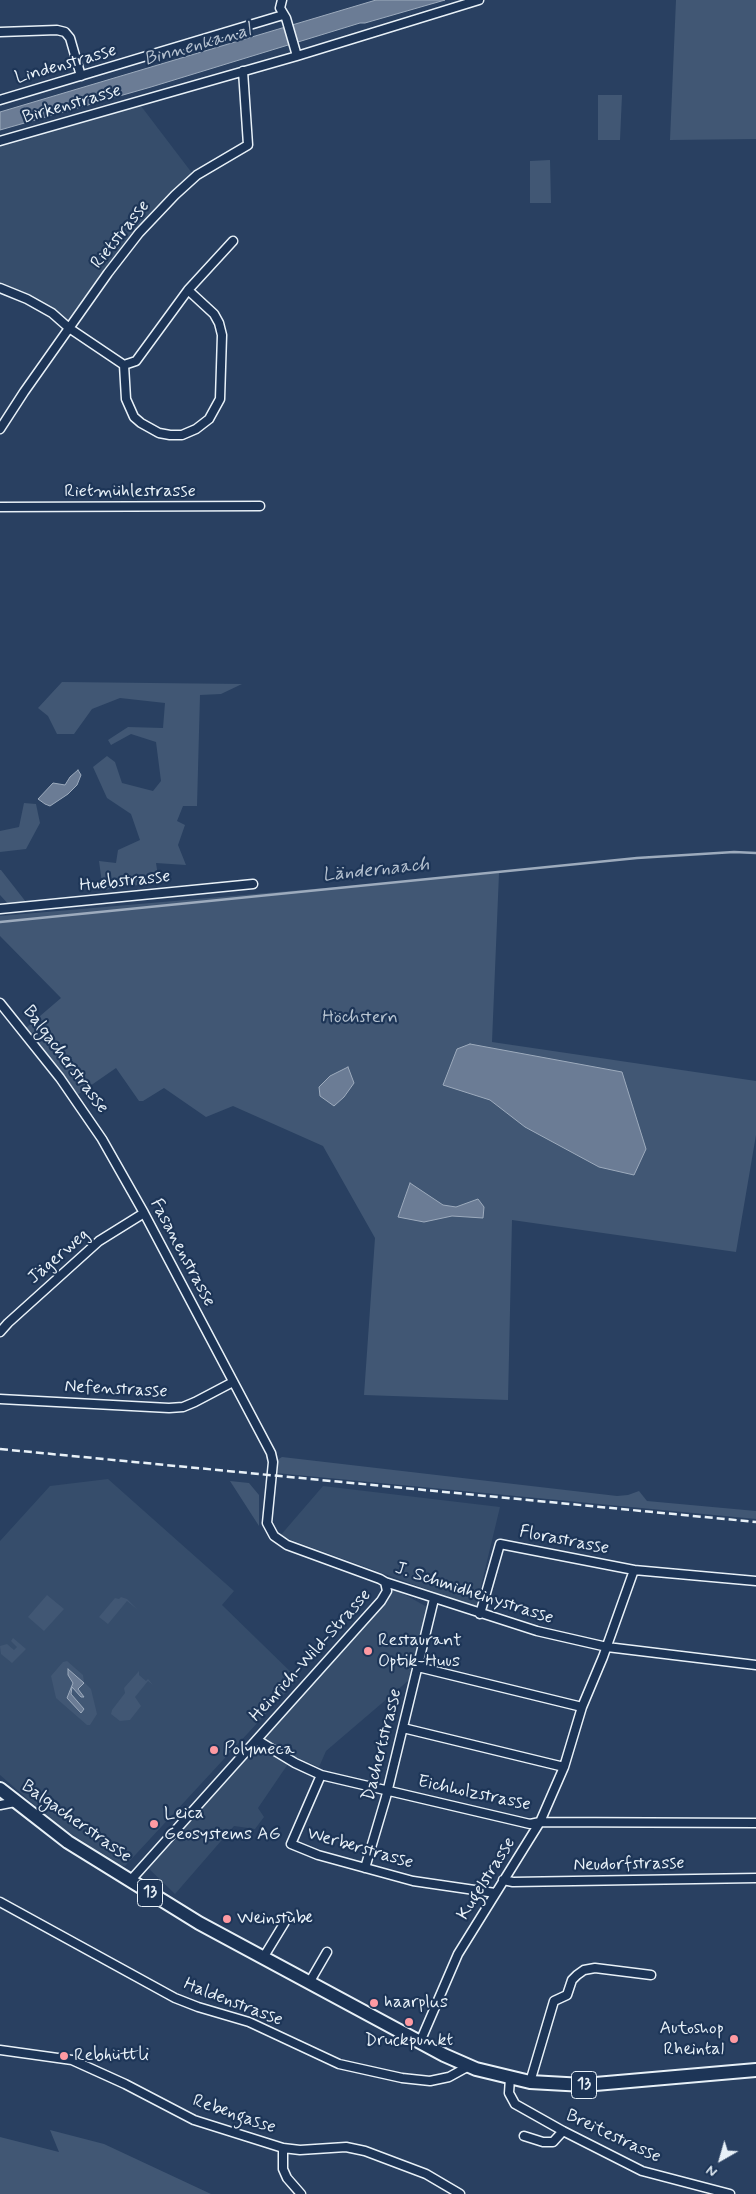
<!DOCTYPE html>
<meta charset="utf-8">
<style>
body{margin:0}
#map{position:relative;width:756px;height:2194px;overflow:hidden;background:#294061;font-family:Mynerve,sans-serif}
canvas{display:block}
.north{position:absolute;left:696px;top:2134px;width:50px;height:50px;-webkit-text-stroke:4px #1d3557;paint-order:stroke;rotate:218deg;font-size:14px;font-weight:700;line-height:20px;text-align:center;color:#e8f1f8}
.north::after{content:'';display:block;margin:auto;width:18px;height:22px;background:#e8f1f8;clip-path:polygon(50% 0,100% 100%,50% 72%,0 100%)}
</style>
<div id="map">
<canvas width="756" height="2194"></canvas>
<div class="north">N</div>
</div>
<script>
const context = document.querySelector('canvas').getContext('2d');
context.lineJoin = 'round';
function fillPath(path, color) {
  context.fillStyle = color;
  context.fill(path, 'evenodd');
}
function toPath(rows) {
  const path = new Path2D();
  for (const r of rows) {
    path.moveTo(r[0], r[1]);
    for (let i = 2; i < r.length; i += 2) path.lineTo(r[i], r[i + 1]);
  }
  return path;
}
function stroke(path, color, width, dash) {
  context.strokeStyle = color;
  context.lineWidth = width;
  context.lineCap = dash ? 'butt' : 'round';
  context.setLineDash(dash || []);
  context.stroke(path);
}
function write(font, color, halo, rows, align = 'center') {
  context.font = font + ' Mynerve,sans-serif';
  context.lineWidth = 4.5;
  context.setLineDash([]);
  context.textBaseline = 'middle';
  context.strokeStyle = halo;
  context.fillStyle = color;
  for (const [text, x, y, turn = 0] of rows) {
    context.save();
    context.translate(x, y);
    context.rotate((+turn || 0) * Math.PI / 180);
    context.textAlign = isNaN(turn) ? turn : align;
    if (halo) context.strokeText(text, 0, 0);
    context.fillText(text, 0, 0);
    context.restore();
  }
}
const built = toPath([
 [141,106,192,173,172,192,104,269,67,322,0,285,0,147],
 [108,1479,234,1591,222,1605,298,1679,125,1866,118,1865,55,1823,0,1775,0,1541,50,1486],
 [323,1486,500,1507,476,1607,280,1536],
 [393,1588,427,1607,409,1680,326,1751,319,1767,265,1744,290,1761,258,1808,264,1817,255,1829,234,1826,175,1894,145,1865]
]);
const green = toPath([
 [676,0,756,0,756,139,670,140],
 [598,95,622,95,620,140,598,140],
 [550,160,551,203,530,203,530,161],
 [62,682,242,684,221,694,200,695,197,806,183,806,177,821,185,825,178,845,186,865,156,863,159,882,103,890,99,861,116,863,118,850,140,840,131,814,107,798,93,767,107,756,115,762,122,783,153,791,161,781,156,742,131,734,111,745,108,740,128,727,163,728,165,703,120,698,92,709,74,734,57,734,48,716,38,708],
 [24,803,36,804,40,823,26,849,0,852,0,831,19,827],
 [0,870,1,870,26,902,10,906,0,895],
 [499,873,492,1042,756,1081,756,1135,736,1252,512,1220,508,1400,364,1395,375,1238,323,1146,233,1106,206,1117,164,1088,143,1101,139,1101,116,1068,77,1095,26,1028,61,998,0,936,0,916],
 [282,1457,617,1496,628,1495,639,1491,647,1501,756,1511,756,1519,276,1473,277,1460],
 [230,1481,249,1483,259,1495,259,1526],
 [47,1595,64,1609,44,1631,28,1617],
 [121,1597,127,1599,138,1610,127,1601,108,1624,99,1617,115,1598,119,1599],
 [13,1638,26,1649,12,1663,1,1654,0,1646,7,1644,14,1650,17,1647,11,1641],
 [67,1661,83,1675,84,1682,91,1689,97,1714,90,1725,87,1725,56,1698,51,1676,63,1662],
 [139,1671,139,1675,146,1681,148,1679,153,1685,148,1681,135,1697,141,1706,130,1720,120,1721,111,1714,112,1710,125,1693,124,1688],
 [50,2130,104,2144,211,2194,0,2194,0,2137,59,2152]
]);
const water = toPath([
 [376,0,445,0,365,23,360,23,151,87,0,130,0,112,376,0],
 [78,770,81,775,77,785,68,794,50,806,45,804,38,799,53,783,65,785,70,777,78,770],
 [470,1044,622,1072,646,1149,634,1175,599,1167,525,1127,490,1100,443,1085,457,1049,470,1044],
 [348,1067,354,1083,344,1097,334,1106,320,1096,319,1087,330,1076,348,1067],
 [410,1183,443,1205,456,1207,478,1199,484,1207,483,1218,452,1216,424,1222,398,1217,410,1183],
 [68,1669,84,1683,78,1689,84,1697,81,1697,72,1687,71,1694,84,1709,81,1713,67,1698,73,1683,68,1675,68,1669]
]);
const stream = toPath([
 [0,922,637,858,734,852,756,853]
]);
const minor = toPath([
 [282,0,280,8,286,18,297,56],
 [0,32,57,30,65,32,70,38,81,76],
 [0,100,283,15],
 [0,141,297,56,479,0],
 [0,288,27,299,52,313,69,328,124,365,136,361,188,290,214,314,219,323,222,335,220,399,209,419,196,429,182,435,170,435,159,433,141,423,134,417,126,399,124,365],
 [188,290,233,241],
 [0,429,24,392,108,273,139,233,175,195,197,175,248,145,243,71],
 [0,507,260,506],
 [0,909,253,884],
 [0,1003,60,1078,102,1139,144,1213,271,1453,273,1462,267,1523,274,1536,287,1545,380,1579,385,1582,537,1631,607,1647,756,1665],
 [0,1332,8,1323,99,1241,144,1213],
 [0,1399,169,1408,183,1407,195,1402,233,1382],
 [480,1614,500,1544,634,1570],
 [418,1667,582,1707],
 [403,1728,564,1767],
 [257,1740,295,1763,321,1775,530,1824,540,1822,756,1823],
 [321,1775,291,1844,318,1855,413,1881,495,1893],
 [0,1805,15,1802],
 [365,1868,386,1797,434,1599],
 [503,1880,513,1882,756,1878],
 [130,1881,381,1601,387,1591,385,1582],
 [0,1902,175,1998,198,2007,249,2022,339,2064,402,2078,430,2081,449,2077,469,2066],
 [263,1958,288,1917],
 [309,1983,327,1952],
 [420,2042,458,1954,540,1822,564,1767,582,1707,603,1657,634,1570,756,1581],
 [0,2050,72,2060,125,2084,194,2120,283,2148,300,2150,346,2147,365,2151,426,2174,460,2194],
 [510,2078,509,2093,515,2104,563,2131,642,2171,730,2194],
 [530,2082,554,2001,567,1995,572,1980,577,1975,584,1970,595,1968,651,1975],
 [524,2136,543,2142,553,2142,563,2131],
 [283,2148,283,2169,287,2178,301,2194]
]);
const primary = toPath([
 [0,1789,68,1842,199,1923,444,2055,476,2069,530,2082,584,2085,756,2070]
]);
const rail = toPath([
 [0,1449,756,1522]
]);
const markers = [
 [368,1651,5,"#ff9aa2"],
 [214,1750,5,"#ff9aa2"],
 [154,1824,5,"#ff9aa2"],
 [227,1919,5,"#ff9aa2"],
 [374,2003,5,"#ff9aa2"],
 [409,2022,5,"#ff9aa2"],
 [734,2039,5,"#ff9aa2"],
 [64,2056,5,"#ff9aa2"]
];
const shields = [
 [150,1893,25],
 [584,2085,25]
];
const shieldNames = [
 ["13",150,1893],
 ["13",584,2085]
];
const streetNames = [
 ["Lindenstrasse",66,65,-16],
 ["Birkenstrasse",72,105,-16],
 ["Rietstrasse",121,235,-51],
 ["Rietmühlestrasse",130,492],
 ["Huebstrasse",125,882,-6],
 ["Balgacherstrasse",65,1060,53],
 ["Fasanenstrasse",182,1253,62],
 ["Jägerweg",59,1257,-41],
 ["Nefenstrasse",116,1390,3],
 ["Florastrasse",564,1541,11],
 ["J. Schmidheinystrasse",474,1594,18],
 ["Heinrich-Wild-Strasse",311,1656,-48],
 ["Dachertstrasse",383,1745,-76],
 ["Eichholzstrasse",474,1794,12],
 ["Balgacherstrasse",76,1822,35],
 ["Werberstrasse",360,1849,16],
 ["Neudorfstrasse",629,1865,-1],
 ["Kugelstrasse",487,1879,-58],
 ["Haldenstrasse",233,2003,21],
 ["Rebengasse",234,2115,19],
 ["Breitestrasse",613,2137,25]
];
const parkNames = [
 ["Höchstern",360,1018]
];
const poiNames = [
 ["Restaurant",378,1641],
 ["Optik-Huus",378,1662],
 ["Polymeca",224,1750],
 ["Leica",164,1814],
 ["Geosystems AG",164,1835],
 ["Weinstube",237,1919],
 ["haarplus",384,2003],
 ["Autoshop",724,2029,"right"],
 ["Rheintal",724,2050,"right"],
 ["Druckpunkt",409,2041,"center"],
 ["Rebhüttli",74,2056]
];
const waterNames = [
 ["Binnenkanal",198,46,-16],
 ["Ländernaach",376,871,-6]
];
fillPath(built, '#364d6b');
fillPath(green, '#415774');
fillPath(water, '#6b7c95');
stroke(water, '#9dabbd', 1);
stroke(stream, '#9dabbd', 2.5);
stroke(minor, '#e8f1f8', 11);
stroke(primary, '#e8f1f8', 16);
stroke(minor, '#1d3557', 8);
stroke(primary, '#1d3557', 12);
stroke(rail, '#e8f1f8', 2.5, [8, 4]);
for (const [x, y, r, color] of markers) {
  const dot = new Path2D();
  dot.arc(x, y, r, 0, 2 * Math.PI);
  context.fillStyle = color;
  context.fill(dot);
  stroke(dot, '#1d3557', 2);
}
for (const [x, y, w] of shields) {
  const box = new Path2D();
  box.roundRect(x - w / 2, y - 13.5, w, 27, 4);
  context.fillStyle = '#1d3557';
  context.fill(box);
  stroke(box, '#e8f1f8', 1);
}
write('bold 16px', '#e8f1f8', null, shieldNames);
write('18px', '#e8f1f8', '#1d3557', streetNames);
write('18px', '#b6c3d0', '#1d3557', parkNames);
write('18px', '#e8f1f8', '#1d3557', poiNames, 'left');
write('italic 19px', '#b6c2d0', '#1d3557', waterNames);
</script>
